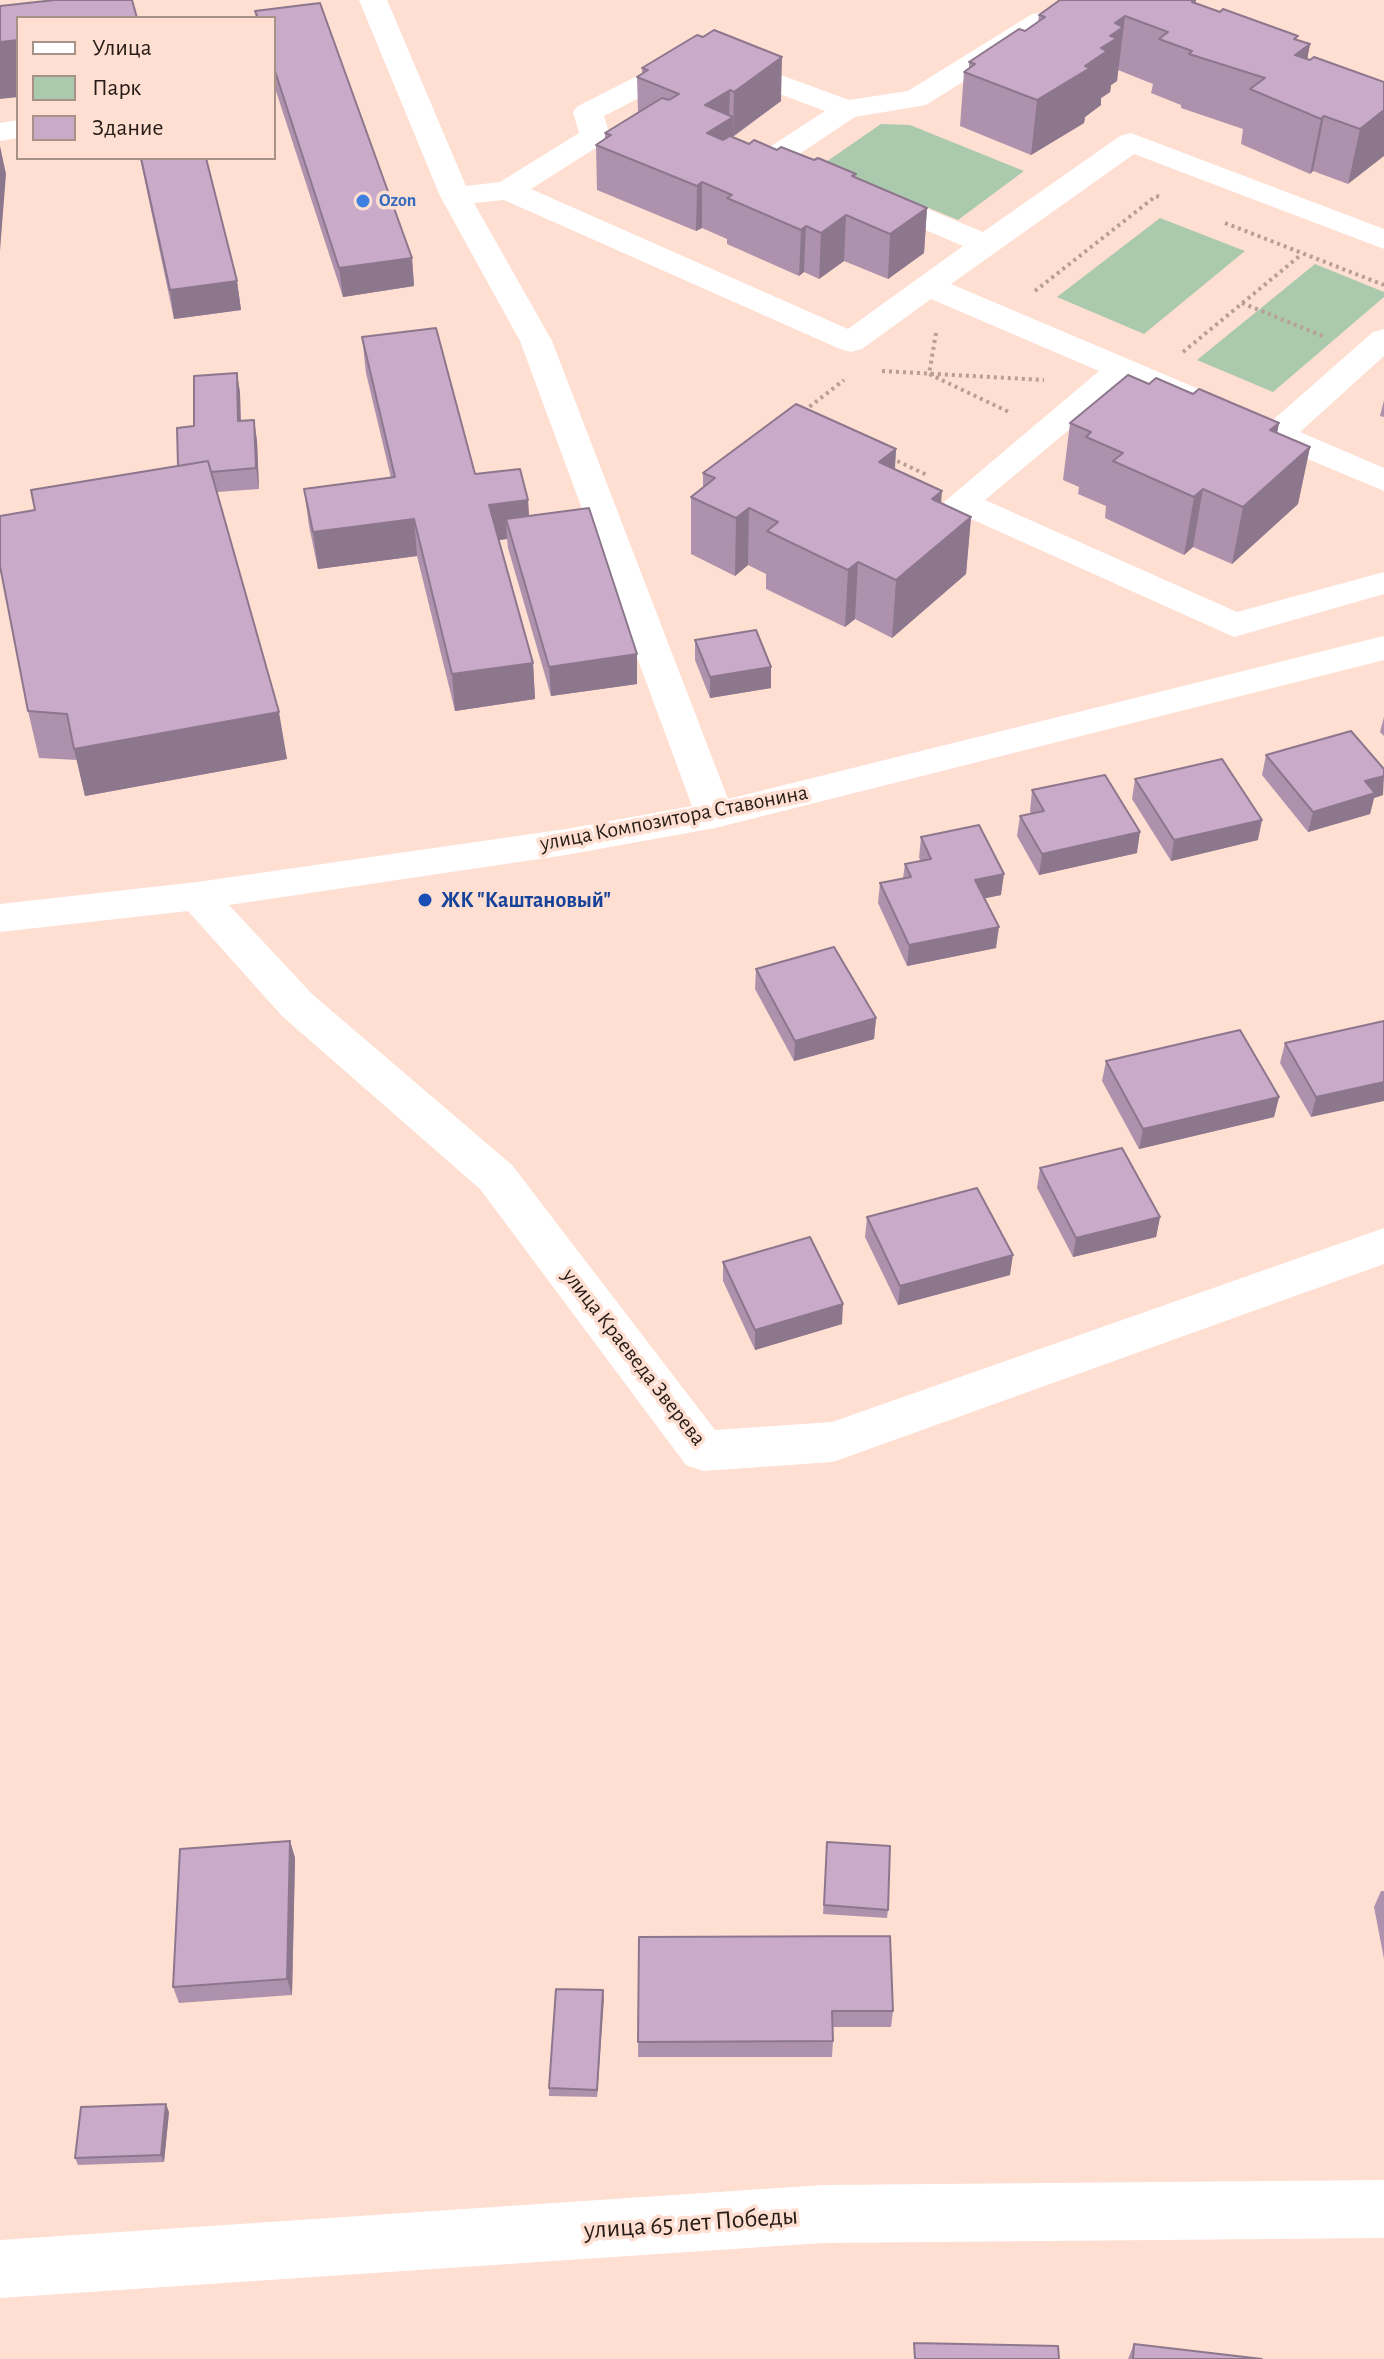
<!DOCTYPE html>
<meta charset="utf-8">
<style>
body{margin:0}
#map{position:relative;width:1384px;height:2359px;overflow:hidden;background:#fedfd2;font-family:"Alegreya Sans",sans-serif}
canvas{display:block}
.legend{position:absolute;left:16px;top:16px;width:260px;height:144px;box-sizing:border-box;background:#fedfd2;border:2px solid #a89187;margin:0;padding:10px 14px;list-style:none;font-size:24px;color:#271c17}
.legend li{display:flex;align-items:center;gap:16px;height:40px}
.legend b{width:40px;border:2px solid #a89187}
</style>
<div id="map">
<canvas width="1384" height="2359"></canvas>
<ul class="legend">
<li><b style="height:10px;background:#fff"></b>Улица</li>
<li><b style="height:22px;background:#abc9ad"></b>Парк</li>
<li><b style="height:22px;background:#caaac9"></b>Здание</li>
</ul>
</div>
<script>
const context = document.querySelector('canvas').getContext('2d');
context.lineJoin = 'round';
function fillPath(path, color) {
  context.fillStyle = color;
  context.fill(path, 'evenodd');
}
function toPath(rows) {
  const path = new Path2D();
  for (const r of rows) {
    path.moveTo(r[0], r[1]);
    for (let i = 2; i < r.length; i += 2) path.lineTo(r[i], r[i + 1]);
  }
  return path;
}
function stroke(path, color, width, dash) {
  context.strokeStyle = color;
  context.lineWidth = width;
  context.lineCap = dash ? 'butt' : 'round';
  context.setLineDash(dash || []);
  context.stroke(path);
}
function write(font, color, halo, rows, align = 'center') {
  context.font = font + ' "Alegreya Sans",sans-serif';
  context.lineWidth = 7;
  context.setLineDash([]);
  context.textBaseline = 'middle';
  context.strokeStyle = halo;
  context.fillStyle = color;
  for (const [text, x, y, turn = 0] of rows) {
    context.save();
    context.translate(x, y);
    context.rotate((+turn || 0) * Math.PI / 180);
    context.textAlign = isNaN(turn) ? turn : align;
    if (halo) context.strokeText(text, 0, 0);
    context.fillText(text, 0, 0);
    context.restore();
  }
}
const green = toPath([
 [881,124,910,125,1024,171,958,220,823,164],
 [1160,218,1245,251,1144,334,1057,297],
 [1315,264,1384,292,1384,297,1273,392,1197,360]
]);
const path = toPath([
 [1225,223,1384,285],
 [1035,291,1156,196,1160,197],
 [1242,303,1325,337],
 [936,333,929,374,1009,412],
 [1183,352,1302,254],
 [882,371,1044,380],
 [804,411,844,380],
 [891,458,929,476]
]);
const minor = toPath([
 [359,0,387,0,466,186,500,182,579,133,573,112,578,106,663,63,724,54,849,100,908,91,1032,14,1095,5,1105,7,1109,13,1105,19,1050,27,926,105,855,117,798,155,983,232,1120,136,1131,133,1384,229,1384,249,1134,154,951,284,1220,398,1225,405,1220,412,1208,415,1126,382,985,500,1237,612,1384,572,1384,594,1234,637,949,509,944,502,1099,371,931,299,862,349,851,352,840,349,504,200,474,203,552,341,728,799,1384,636,1384,660,715,828,566,855,229,905,312,994,512,1165,715,1430,832,1422,1384,1228,1384,1264,833,1462,703,1471,686,1465,480,1189,282,1016,188,911,0,932,0,904,197,882,566,829,692,806,520,341,440,196,359,0],
 [721,72,825,111,765,150,761,156,765,162,963,246,848,329,531,189,605,142,610,136,604,116,680,77,721,72],
 [18,120,18,138,0,141,0,123,18,120],
 [1384,329,1384,356,1300,432,1384,468,1384,491,1265,441,1260,434,1265,427,1373,332,1384,329],
 [1384,2180,1384,2238,823,2243,0,2298,0,2240,823,2185,1384,2180]
]);
const wall = toPath([
 [1060,0,1196,0,1196,3,1310,44,1307,59,1384,82,1348,184,1313,171,1310,174,1241,144,1243,129,1181,108,1181,105,1151,93,1153,84,1118,70,1117,81,1111,85,1110,92,1101,98,1101,105,1085,117,1084,123,1031,155,960,126,964,72,969,69,969,62,1025,31,1038,22,1039,15],
 [320,3,412,258,414,286,343,297,274,85,274,18,256,18,255,11],
 [642,68,781,101,733,137,749,144,777,150,856,178,927,208,924,253,888,279,844,261,819,279,804,272,799,276,727,244,727,239,702,228,696,231,597,190,596,145,605,139,605,133,638,113,637,77,642,74],
 [140,158,206,158,237,281,241,310,174,319],
 [362,337,475,474,528,500,529,516,637,684,551,696,508,548,507,539,499,540,533,663,535,699,455,711,417,556,318,569,309,526,304,489,391,478,366,373],
 [237,373,240,393,241,421,254,420,257,441,259,489,217,492,287,759,85,796,77,760,39,758,28,711,35,510,178,466,194,426],
 [1149,384,1193,394,1279,423,1277,433,1310,447,1298,504,1232,564,1193,547,1184,555,1105,518,1106,506,1078,494,1079,487,1063,480,1070,423],
 [1384,400,1384,417,1380,416],
 [896,449,895,470,941,503,971,517,966,574,892,638,855,619,845,627,766,589,766,574,748,565,735,576,691,554,691,497,703,487,703,473],
 [695,640,771,688,710,698,695,660],
 [1384,717,1384,736,1380,732],
 [1266,755,1383,795,1374,798,1370,814,1308,832,1262,775],
 [1135,779,1258,840,1171,861,1132,799],
 [1032,790,1137,853,1039,875,1017,836,1020,816,1031,814,1030,811],
 [921,837,1001,895,984,898,996,948,907,966,878,903,880,883,903,878,905,864,921,861,919,858],
 [756,969,876,1018,874,1039,794,1061,755,989],
 [1384,1021,1311,1117,1280,1063,1285,1043],
 [1106,1061,1279,1097,1274,1117,1139,1149,1102,1081],
 [1040,1168,1160,1217,1156,1237,1073,1257,1037,1188],
 [867,1217,1010,1275,898,1305,865,1237],
 [723,1262,842,1324,755,1350,723,1281],
 [290,1841,295,1858,292,1995,179,2003,173,1987],
 [827,1842,888,1910,887,1918,823,1914],
 [1381,1891,1384,1891,1384,1959,1374,1907],
 [639,1937,893,2011,891,2027,833,2027,833,2041,832,2057,638,2057],
 [603,1990,597,2097,549,2096,549,2088],
 [169,2112,164,2162,78,2165,75,2158],
 [1134,2344,1262,2359,1128,2359]
]);
const shadedWall = toPath([
 [1125,16,1117,81,1111,85,1110,92,1101,98,1101,105,1085,117,1084,123,1031,155,1037,100,1085,66,1101,48,1115,23],
 [18,40,18,97,0,99,0,42],
 [1310,44,1300,99,1295,55],
 [782,57,781,101,733,136,734,92],
 [730,90,729,119,733,117,733,162,707,148,705,105],
 [1384,106,1384,156,1348,184,1360,129],
 [1324,116,1313,171,1310,174,1321,119],
 [0,146,6,174,0,251],
 [702,182,702,228,696,231,697,186],
 [927,208,924,253,888,279,890,234],
 [846,215,844,261,819,279,821,233],
 [806,226,804,272,799,276,801,230],
 [412,258,414,286,343,297,339,268],
 [237,281,241,310,174,319,170,290],
 [237,373,240,393,241,442,238,421],
 [254,420,257,441,259,489,256,468],
 [1279,423,1268,480,1270,430],
 [1310,447,1298,504,1232,564,1243,507],
 [896,449,892,506,879,462],
 [1203,489,1193,547,1184,555,1194,497],
 [942,491,938,545,971,517,966,574,892,638,896,580,932,499],
 [528,500,530,536,506,519,507,539,492,541,489,505],
 [749,508,748,565,735,576,736,518],
 [414,519,417,556,318,569,313,532],
 [858,562,855,619,845,627,848,570],
 [637,654,637,684,551,696,549,667],
 [533,663,535,699,455,711,452,674],
 [771,667,771,688,710,698,710,677],
 [279,712,287,759,85,796,74,749],
 [1384,776,1383,795,1374,798,1370,814,1308,832,1313,812,1365,781],
 [1262,820,1258,840,1171,861,1174,840],
 [1140,832,1137,853,1039,875,1042,854],
 [1004,874,1001,895,973,901,975,880],
 [999,927,996,948,907,966,909,945],
 [876,1018,874,1039,794,1061,795,1041],
 [1384,1082,1384,1101,1311,1117,1316,1097],
 [1279,1097,1274,1117,1139,1149,1143,1129],
 [1160,1217,1156,1237,1073,1257,1076,1238],
 [1013,1255,1010,1275,898,1305,900,1286],
 [843,1304,842,1324,755,1350,755,1330],
 [290,1841,295,1858,292,1995,287,1979],
 [603,1990,604,1999,597,2097,597,2090],
 [166,2104,169,2112,164,2162,161,2155]
]);
const building = toPath([
 [55,0,132,0,137,18,18,18,18,40,0,42,0,6,55,0],
 [1060,0,1195,0,1192,2,1220,12,1223,9,1298,36,1294,39,1310,44,1295,55,1310,60,1314,57,1384,82,1384,110,1360,129,1324,116,1321,119,1250,89,1265,78,1189,54,1192,51,1159,39,1168,32,1125,16,1115,23,1123,27,1110,36,1117,38,1101,48,1107,51,1085,66,1090,68,1037,100,964,72,975,64,969,62,1019,29,1025,31,1045,17,1039,15,1060,0],
 [320,3,412,258,339,268,274,68,274,18,258,18,255,11,320,3],
 [714,30,782,57,734,92,730,90,705,105,733,117,707,133,723,140,730,136,749,144,754,140,777,150,781,147,814,160,818,158,856,174,852,176,927,208,890,234,846,215,821,233,806,226,801,230,727,198,732,195,702,182,697,186,596,145,611,135,605,133,662,98,669,100,679,94,637,77,648,70,642,68,697,35,703,37,714,30],
 [141,158,206,158,237,281,170,290,141,158],
 [436,328,475,474,520,469,528,500,489,505,533,663,452,674,414,519,313,532,304,489,395,477,362,337,436,328],
 [237,373,238,421,254,420,256,468,211,472,208,461,178,466,177,428,194,426,194,376,237,373],
 [1128,375,1149,384,1156,378,1193,394,1199,389,1279,423,1270,430,1310,447,1243,507,1203,489,1194,497,1113,461,1123,453,1086,437,1091,432,1070,423,1128,375],
 [796,404,896,449,879,462,942,491,932,499,971,517,896,580,858,562,848,570,767,531,778,522,749,508,736,518,691,497,715,478,703,473,796,404],
 [208,461,279,712,74,749,67,714,28,711,0,566,0,516,35,510,31,490,208,461],
 [589,508,637,654,549,667,506,519,589,508],
 [756,630,771,667,710,677,695,640,756,630],
 [1351,731,1384,769,1384,776,1365,781,1375,793,1313,812,1266,755,1351,731],
 [1222,759,1262,820,1174,840,1135,779,1222,759],
 [1105,775,1140,832,1042,854,1020,816,1044,811,1032,790,1105,775],
 [979,825,1004,874,975,880,999,927,909,945,880,883,911,877,905,864,931,859,921,837,979,825],
 [834,947,876,1018,795,1041,756,969,834,947],
 [1384,1021,1384,1082,1316,1097,1285,1043,1384,1021],
 [1240,1030,1279,1097,1143,1129,1106,1061,1240,1030],
 [1122,1148,1160,1217,1076,1238,1040,1168,1122,1148],
 [977,1188,1013,1255,900,1286,867,1217,977,1188],
 [810,1237,843,1304,755,1330,723,1262,810,1237],
 [290,1841,287,1979,173,1987,180,1849,290,1841],
 [827,1842,890,1846,888,1910,824,1905,827,1842],
 [890,1936,893,2011,832,2011,833,2041,638,2042,639,1937,890,1936],
 [556,1989,603,1990,597,2090,549,2088,556,1989],
 [166,2104,161,2155,75,2158,81,2107,166,2104],
 [914,2343,1058,2346,1059,2359,915,2359,914,2343],
 [1134,2344,1262,2359,1133,2359,1134,2344]
]);
const markers = [
 [363,201,8,"#3f7fe0"],
 [425,900,8,"#1a4fb4"]
];
const farShopnames = [
 ["Ozon",379,201]
];
const streetNames = [
 ["улица Композитора Ставонина",674,818,-11],
 ["улица Краеведа Зверева",634,1357,52]
];
const transitNames = [
 ["ЖК \"Каштановый\"",441,900]
];
const nearStreetnames = [
 ["улица 65 лет Победы",691,2223,-4]
];
fillPath(green, '#abc9ad');
stroke(path, '#b89f95', 4, [3, 4]);
fillPath(minor, '#fff');
fillPath(wall, '#ae92ad');
fillPath(shadedWall, '#8d778d');
fillPath(building, '#caaac9');
stroke(building, '#8d778d', 2);
for (const [x, y, r, color] of markers) {
  const dot = new Path2D();
  dot.arc(x, y, r, 0, 2 * Math.PI);
  context.fillStyle = color;
  context.fill(dot);
  stroke(dot, '#fedfd2', 3);
}
write('bold 18px', '#366cbe', '#fedfd2', farShopnames, 'left');
write('22px', '#271c17', '#fedfd2', streetNames);
write('bold 22px', '#164399', '#fedfd2', transitNames, 'left');
write('26px', '#271c17', '#fedfd2', nearStreetnames);
</script>
